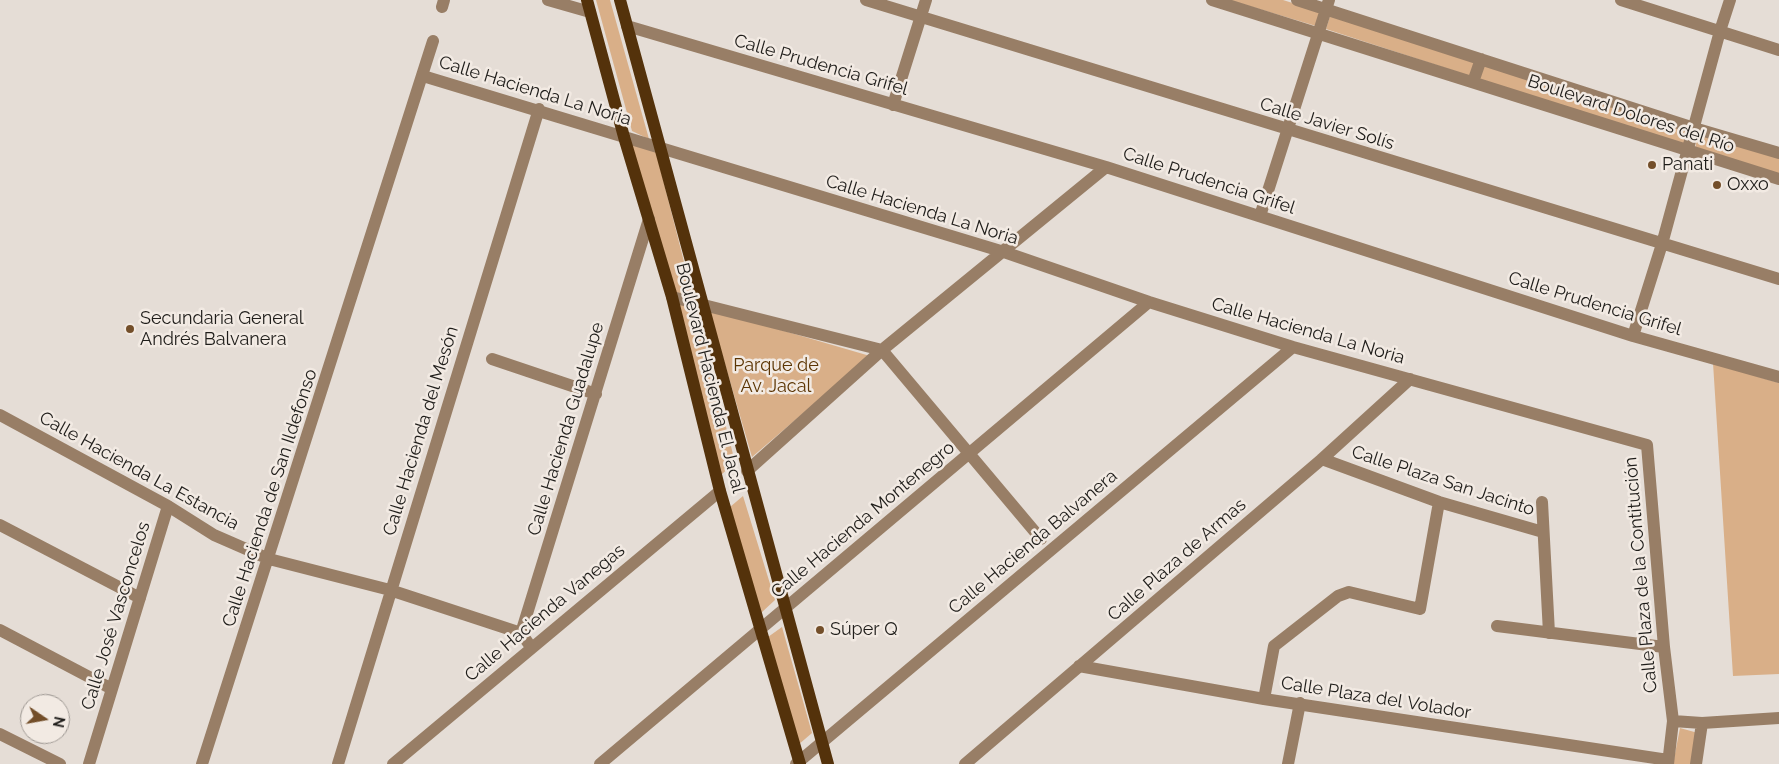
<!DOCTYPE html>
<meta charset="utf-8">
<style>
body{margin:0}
#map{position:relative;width:1779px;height:764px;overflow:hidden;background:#e5ddd6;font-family:Raleway,sans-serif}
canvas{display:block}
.north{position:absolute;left:20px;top:694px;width:50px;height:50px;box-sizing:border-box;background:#f2eae3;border:1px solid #9e9893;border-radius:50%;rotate:102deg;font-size:14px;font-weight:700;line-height:20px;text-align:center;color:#1f1d1a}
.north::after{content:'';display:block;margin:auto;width:18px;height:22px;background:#734e29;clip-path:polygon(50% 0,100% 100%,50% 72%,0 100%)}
</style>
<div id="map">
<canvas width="1779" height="764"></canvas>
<div class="north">N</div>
</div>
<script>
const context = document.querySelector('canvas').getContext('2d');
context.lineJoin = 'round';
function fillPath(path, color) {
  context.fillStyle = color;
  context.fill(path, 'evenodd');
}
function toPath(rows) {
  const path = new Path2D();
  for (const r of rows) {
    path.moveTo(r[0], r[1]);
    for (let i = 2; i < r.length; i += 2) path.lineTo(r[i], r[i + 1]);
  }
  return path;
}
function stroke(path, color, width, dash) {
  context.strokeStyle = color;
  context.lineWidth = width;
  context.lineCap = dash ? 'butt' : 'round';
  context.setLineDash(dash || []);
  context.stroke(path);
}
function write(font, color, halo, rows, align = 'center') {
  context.font = font + ' Raleway,sans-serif';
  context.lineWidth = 5;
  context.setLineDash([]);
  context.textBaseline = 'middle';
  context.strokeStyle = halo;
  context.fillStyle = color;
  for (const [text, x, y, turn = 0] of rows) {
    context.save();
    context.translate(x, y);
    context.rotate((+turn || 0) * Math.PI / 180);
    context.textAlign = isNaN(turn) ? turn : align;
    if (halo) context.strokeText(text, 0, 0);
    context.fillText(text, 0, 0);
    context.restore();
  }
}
const green = toPath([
 [596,0,610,0,649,139,632,131],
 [1229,0,1283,0,1321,12,1316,26],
 [1330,16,1688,131,1684,146,1326,29],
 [1698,134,1779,158,1779,174,1695,149],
 [627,138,655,148,735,462,720,476],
 [709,309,870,356,752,457],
 [1713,363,1779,383,1779,674,1733,676],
 [743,496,775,600,761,613,730,507],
 [782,627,812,733,798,745,768,637],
 [1680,728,1698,733,1693,764,1673,764]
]);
const minor = toPath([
 [548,0,590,12],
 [866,0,1779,279],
 [1212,0,1779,179],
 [1297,0,1694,128,1779,153],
 [1621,0,1779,50],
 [442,7,444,0],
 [627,26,1106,167,1633,336,1779,377],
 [423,76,1004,252,1149,302,1293,347,1647,445,1664,647,1673,721,1668,764],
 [1473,82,1481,59],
 [893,105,926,0],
 [1260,216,1329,0],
 [672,297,882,350,1041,539],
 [1633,336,1662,244,1720,31,1730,0],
 [492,359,596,394],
 [0,415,168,506,214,535,269,559,390,590,521,633],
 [1322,459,1439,502,1543,532],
 [747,471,882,350,1106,167],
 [1542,502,1549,633],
 [0,525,140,598],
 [1497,626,1664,647],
 [0,630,112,689],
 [531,647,521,633,649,219],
 [1079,666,1264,699,1668,760],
 [1264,699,1274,646,1338,596,1349,592,1420,609,1439,502],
 [1673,721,1702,723,1779,718],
 [0,734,60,764],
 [89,764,168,506],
 [202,764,433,41],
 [338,764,539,109],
 [393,764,720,491],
 [600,764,1149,302],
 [796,764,1293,347],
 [965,764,1322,459,1410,379],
 [1288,764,1300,703],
 [1696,764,1702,723]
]);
const major = toPath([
 [587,0,624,137,672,297,720,491,800,764],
 [620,0,828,764]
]);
const markers = [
 [1652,165,5,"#734e29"],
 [1717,185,5,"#734e29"],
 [130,329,5,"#734e29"],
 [820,630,5,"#734e29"]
];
const streetNames = [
 ["Calle Prudencia Grifel",821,65,16],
 ["Calle Hacienda La Noria",535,91,17],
 ["Boulevard Dolores del Río",1631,114,18],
 ["Calle Javier Solís",1327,124,17],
 ["Calle Prudencia Grifel",1209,181,18],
 ["Calle Hacienda La Noria",922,210,17],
 ["Calle Prudencia Grifel",1595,304,17],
 ["Calle Hacienda La Noria",1308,331,16],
 ["Boulevard Hacienda El Jacal",710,378,76],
 ["Calle Hacienda Guadalupe",566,429,-73],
 ["Calle Hacienda del Mesón",421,431,-73],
 ["Calle Hacienda La Estancia",139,471,29],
 ["Calle Plaza San Jacinto",1443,481,18],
 ["Calle Hacienda de San Ildefonso",270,498,-72],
 ["Calle Hacienda Montenegro",863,520,-40],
 ["Calle Hacienda Balvanera",1033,542,-40],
 ["Calle Plaza de Armas",1177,560,-41],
 ["Calle Plaza de la Contitución",1641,575,-95],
 ["Calle Hacienda Vanegas",545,613,-40],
 ["Calle José Vasconcelos",116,616,-73],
 ["Calle Plaza del Volador",1376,698,9]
];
const poiNames = [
 ["Panati",1662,165],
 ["Oxxo",1727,185],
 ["Secundaria General",140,319],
 ["Andrés Balvanera",140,340],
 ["Súper Q",830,630]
];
const parkNames = [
 ["Parque de",776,366],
 ["Av. Jacal",776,387]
];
fillPath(green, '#d9af88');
stroke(minor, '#987e66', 12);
stroke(major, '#54320b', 12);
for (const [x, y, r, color] of markers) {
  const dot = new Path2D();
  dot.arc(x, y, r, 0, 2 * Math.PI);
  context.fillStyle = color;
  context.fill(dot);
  stroke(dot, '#f2eae3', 2);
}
write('18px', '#1f1d1a', '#f2eae3', streetNames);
write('18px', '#1f1d1a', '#f2eae3', poiNames, 'left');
write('18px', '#5c3503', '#f2eae3', parkNames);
</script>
